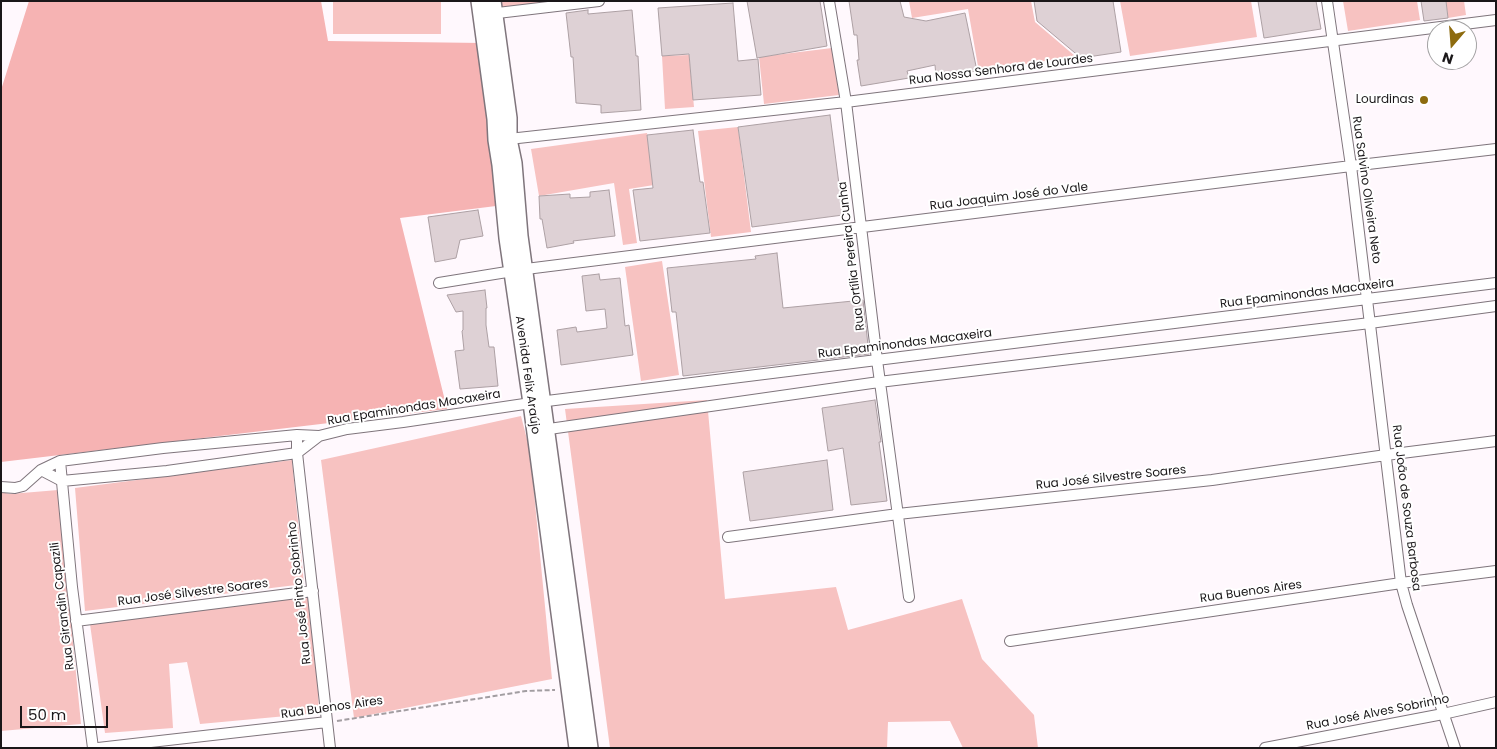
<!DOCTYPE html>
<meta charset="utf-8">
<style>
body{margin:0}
#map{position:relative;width:1497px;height:749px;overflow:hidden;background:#fff8fd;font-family:Poppins,sans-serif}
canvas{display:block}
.frame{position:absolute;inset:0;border:2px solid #1a1719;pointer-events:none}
.north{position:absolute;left:1427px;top:20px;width:50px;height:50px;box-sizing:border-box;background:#fff;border:1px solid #a3a2a3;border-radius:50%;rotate:198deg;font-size:14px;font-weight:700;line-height:20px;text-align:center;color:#1a1719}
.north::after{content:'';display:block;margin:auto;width:18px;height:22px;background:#8d6b0e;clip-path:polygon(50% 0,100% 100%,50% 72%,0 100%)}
.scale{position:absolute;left:20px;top:706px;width:88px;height:22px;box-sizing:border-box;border:2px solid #1a1719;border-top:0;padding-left:6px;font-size:15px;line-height:18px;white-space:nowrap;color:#1a1719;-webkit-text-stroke:4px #fff;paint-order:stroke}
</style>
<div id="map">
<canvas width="1497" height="749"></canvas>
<div class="frame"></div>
<div class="north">N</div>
<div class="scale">50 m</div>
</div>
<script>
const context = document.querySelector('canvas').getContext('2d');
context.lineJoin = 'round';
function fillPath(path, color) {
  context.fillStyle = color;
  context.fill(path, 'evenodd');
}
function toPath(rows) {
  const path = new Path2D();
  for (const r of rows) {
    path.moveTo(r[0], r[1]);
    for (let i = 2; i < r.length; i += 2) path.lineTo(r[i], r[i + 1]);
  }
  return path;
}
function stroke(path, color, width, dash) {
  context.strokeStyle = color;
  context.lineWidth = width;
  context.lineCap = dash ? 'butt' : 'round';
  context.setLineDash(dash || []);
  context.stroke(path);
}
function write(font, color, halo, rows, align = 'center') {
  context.font = font + ' Poppins,sans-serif';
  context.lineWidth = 4;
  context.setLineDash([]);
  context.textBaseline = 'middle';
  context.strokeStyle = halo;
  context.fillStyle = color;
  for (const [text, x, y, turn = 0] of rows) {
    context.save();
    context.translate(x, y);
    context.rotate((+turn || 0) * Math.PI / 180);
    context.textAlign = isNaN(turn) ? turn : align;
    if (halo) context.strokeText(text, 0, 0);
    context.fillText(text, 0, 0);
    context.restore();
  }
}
const green = toPath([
 [333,1,441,1,441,34,333,34],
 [496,1,569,1,497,8],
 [909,1,1031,1,1035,22,1075,56,979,72,968,9,912,18],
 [1120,1,1251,1,1257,37,1130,56],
 [1343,1,1417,1,1420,20,1348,31],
 [1446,1,1464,1,1466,15,1448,18],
 [832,48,839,95,764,104,759,57],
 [689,55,694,107,665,109,662,56],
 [738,127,751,232,711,237,698,131],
 [647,133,654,185,629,189,637,243,623,245,614,183,539,196,531,149],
 [662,261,679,375,641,381,625,267],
 [707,400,725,599,836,587,848,630,962,599,982,659,1034,715,1038,748,963,748,950,721,888,722,887,748,610,748,565,409],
 [521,416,530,451,552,679,354,718,321,460],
 [292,460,304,584,85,611,75,488],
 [58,490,81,724,1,731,1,492,10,494],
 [306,591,314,605,319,713,200,724,187,662,169,664,173,728,105,733,90,624]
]);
const forest = toPath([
 [29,1,321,1,328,41,483,43,496,206,400,218,447,409,1,462,1,90]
]);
const building = toPath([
 [747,1,820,1,827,46,757,58,747,1],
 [849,1,900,1,904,17,926,21,965,13,977,71,936,77,935,65,907,71,909,78,861,86,857,60,859,60,857,35,854,35,849,1],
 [1034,1,1113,1,1121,52,1081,58,1037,21,1034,1],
 [1258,1,1316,1,1321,29,1264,38,1258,1],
 [1421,1,1446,1,1448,18,1424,21,1421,1],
 [733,3,738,61,758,59,761,95,693,100,689,54,662,56,658,8,733,3],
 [588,10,588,14,632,10,636,56,638,56,641,110,601,113,601,105,576,103,573,57,571,57,566,13,588,10],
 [830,115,843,215,752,227,738,127,830,115],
 [693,130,700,182,703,182,710,233,640,241,633,190,653,188,647,135,693,130],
 [609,190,615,236,573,241,574,243,547,248,542,219,540,219,539,196,570,194,570,198,590,197,590,192,609,190],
 [478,210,483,236,460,240,456,258,435,262,428,217,478,210],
 [777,253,783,308,863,300,869,354,683,376,676,312,672,312,667,268,756,259,755,256,777,253],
 [599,274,600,280,620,278,625,326,629,325,633,355,561,365,557,330,576,327,577,332,607,328,605,309,586,311,582,276,599,274],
 [485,290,487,308,486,308,486,325,489,347,494,347,498,386,460,389,455,351,464,350,462,331,463,330,463,311,456,312,447,295,485,290],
 [875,400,881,442,879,442,887,501,851,505,843,448,828,451,822,408,875,400],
 [827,460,833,510,750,521,743,472,827,460]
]);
const path = toPath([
 [337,721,526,691,555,690]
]);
const street = toPath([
 [829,1,846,102,877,360,909,597],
 [1327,1,1351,166,1401,583,1407,605,1455,748],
 [489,14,599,1],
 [509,139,846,102,1496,20],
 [526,269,1351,166,1496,149],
 [439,283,513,271],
 [542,430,879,382,1370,323,1496,306],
 [297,435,297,453,330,748],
 [60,461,72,587,93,748],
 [41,470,62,481,167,471,297,453,319,436,347,429,403,422,531,403,1496,283],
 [1,487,15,488,23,486,41,470,60,461,163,448,297,435,319,436],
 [728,537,898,514,1212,480,1386,455,1496,441],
 [76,621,313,591],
 [1010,641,1401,583,1496,571],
 [98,748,327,722],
 [1265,748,1443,714,1496,702]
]);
const secondary = toPath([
 [479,1,495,119,496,140,500,165,507,238,531,403,577,748],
 [493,1,509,118,509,139,514,163,520,236,590,748]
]);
const markers = [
 [1424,100,5,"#8d6b0e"]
];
const streetNames = [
 ["Rua Nossa Senhora de Lourdes",1001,70,-7],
 ["Rua Salvino Oliveira Neto",1366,190,82],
 ["Rua Joaquim José do Vale",1009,197,-7],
 ["Rua Ortília Pereira Cunha",852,256,-97],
 ["Rua Epaminondas Macaxeira",1307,294,-7],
 ["Rua Epaminondas Macaxeira",905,344,-7],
 ["Avenida Felix Araújo",527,375,82],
 ["Rua Epaminondas Macaxeira",414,408,-9],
 ["Rua José Silvestre Soares",1111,478,-6],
 ["Rua João de Souza Barbosa",1406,508,83],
 ["Rua Buenos Aires",1251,592,-8],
 ["Rua José Silvestre Soares",193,593,-7],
 ["Rua José Pinto Sobrinho",300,593,-96],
 ["Rua Girandin Capazili",63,606,-97],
 ["Rua Buenos Aires",332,708,-8],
 ["Rua José Alves Sobrinho",1378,713,-11]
];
const poiNames = [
 ["Lourdinas",1414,100]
];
fillPath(green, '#f7c2c1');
fillPath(forest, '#f6b3b3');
fillPath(building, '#ded1d5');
stroke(building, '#ada0a4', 1);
stroke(street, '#7f757c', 12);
stroke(secondary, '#7f757c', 18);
stroke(path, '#a29da1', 2, [5, 2.5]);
stroke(street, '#fff', 10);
stroke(secondary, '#fff', 15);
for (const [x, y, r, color] of markers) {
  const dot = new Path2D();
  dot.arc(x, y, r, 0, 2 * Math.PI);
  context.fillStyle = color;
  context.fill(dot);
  stroke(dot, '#fff', 2);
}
write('12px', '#1a1719', '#fff', streetNames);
write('12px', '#1a1719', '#fff', poiNames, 'right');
</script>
